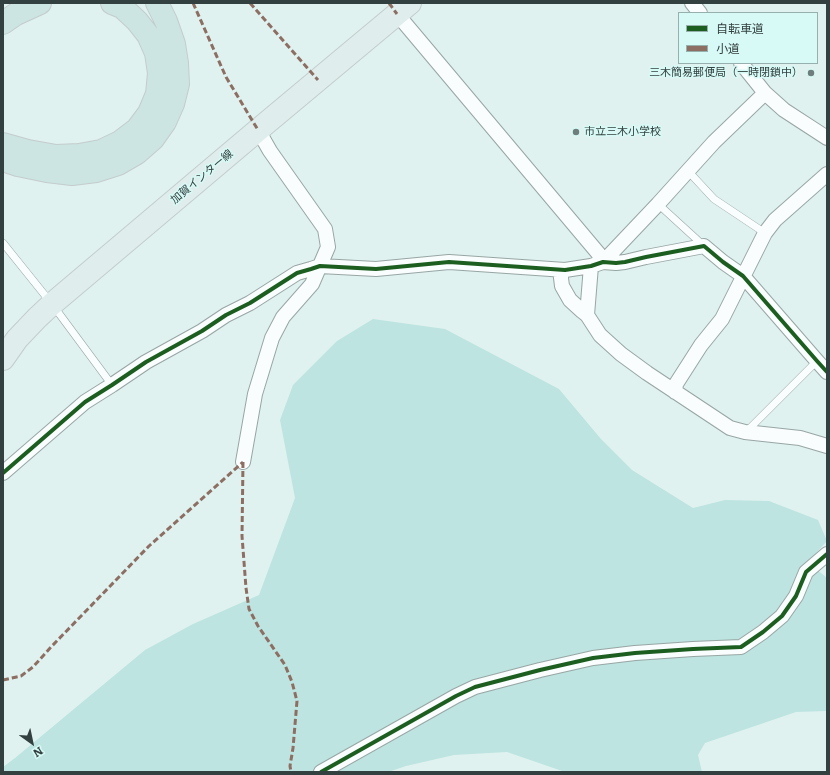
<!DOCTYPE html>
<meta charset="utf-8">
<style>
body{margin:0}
#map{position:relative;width:830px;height:775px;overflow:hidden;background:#e0f2f0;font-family:Literata,"Noto Sans JP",serif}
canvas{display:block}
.frame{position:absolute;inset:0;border:4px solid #32403f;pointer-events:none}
.legend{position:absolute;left:678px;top:12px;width:140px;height:52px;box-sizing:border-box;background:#d8faf6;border:1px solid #96b0ad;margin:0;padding:5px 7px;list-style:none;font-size:12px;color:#32403f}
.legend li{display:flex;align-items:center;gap:8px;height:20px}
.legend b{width:20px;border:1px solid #96b0ad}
.north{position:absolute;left:12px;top:723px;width:40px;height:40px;-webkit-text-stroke:3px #d8faf6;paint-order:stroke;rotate:147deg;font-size:11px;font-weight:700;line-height:16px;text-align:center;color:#32403f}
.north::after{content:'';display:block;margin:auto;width:14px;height:18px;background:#32403f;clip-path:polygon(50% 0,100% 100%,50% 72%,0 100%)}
</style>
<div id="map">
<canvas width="830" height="775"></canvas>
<div class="frame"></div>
<ul class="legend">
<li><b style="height:5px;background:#1b5e20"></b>自転車道</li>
<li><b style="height:5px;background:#8d6e63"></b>小道</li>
</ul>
<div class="north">N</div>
</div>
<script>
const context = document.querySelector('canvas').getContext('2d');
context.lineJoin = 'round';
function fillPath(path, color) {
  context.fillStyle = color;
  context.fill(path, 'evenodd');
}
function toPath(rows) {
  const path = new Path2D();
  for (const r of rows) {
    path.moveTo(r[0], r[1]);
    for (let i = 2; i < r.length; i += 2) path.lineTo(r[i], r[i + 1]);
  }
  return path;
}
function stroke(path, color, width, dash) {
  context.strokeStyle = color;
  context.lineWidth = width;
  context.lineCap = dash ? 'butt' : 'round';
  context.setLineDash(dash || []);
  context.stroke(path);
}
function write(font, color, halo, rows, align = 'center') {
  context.font = font + ' Literata,"Noto Sans JP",serif';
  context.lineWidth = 3;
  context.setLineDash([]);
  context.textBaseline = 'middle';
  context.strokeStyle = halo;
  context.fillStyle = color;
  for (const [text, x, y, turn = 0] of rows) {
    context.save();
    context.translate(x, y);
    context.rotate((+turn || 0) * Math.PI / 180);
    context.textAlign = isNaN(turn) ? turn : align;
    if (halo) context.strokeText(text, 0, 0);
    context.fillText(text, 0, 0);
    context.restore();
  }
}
const green = toPath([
 [373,319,445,329,559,389,601,439,632,470,693,508,725,500,769,501,818,520,827,541,808,562,827,578,827,711,796,712,705,743,698,755,702,772,565,772,507,752,454,755,406,766,388,772,3,772,3,767,15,758,145,650,193,624,259,595,295,498,280,420,293,385,337,341]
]);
const service = toPath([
 [688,171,714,199,765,233],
 [658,204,704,246],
 [3,243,52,304,112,385],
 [746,432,817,361]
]);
const minor = toPath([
 [692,3,700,13],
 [397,14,598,253,603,262],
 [741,63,765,93,784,110,827,138],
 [603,262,658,204,714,142,765,93],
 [591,266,587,315,600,335,621,354,647,373,730,428,745,432,800,438,827,446],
 [560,270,562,286,570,300,582,311,587,315],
 [675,392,676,384,701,345,722,319,765,233,775,220,827,174],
 [243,462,255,394,272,338,283,317,312,284,328,247,325,229,270,151,258,130],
 [3,473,85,402,112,385,146,362,202,331,226,315,250,303,297,273,311,269,320,266,376,269,449,262,565,270,591,266,603,262,616,263,625,262,646,257,704,246,723,262,743,276,817,361,827,372],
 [321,772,456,696,475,687,540,670,593,658,635,653,693,649,741,647,763,632,782,616,796,596,806,572,827,554]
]);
const primary = toPath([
 [3,359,17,339,37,318,52,304,258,130,410,3]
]);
const motorway = toPath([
 [3,23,16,14,40,3],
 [3,144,28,151,56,156,79,155,101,151,120,142,137,129,149,113,157,94,159,73,156,53,148,35,137,21,122,7,112,3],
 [3,160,18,165,47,171,72,174,96,171,118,164,137,153,153,139,165,122,173,104,178,84,177,63,174,44,166,21,157,3]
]);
const quiet = toPath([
 [193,3,226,77,258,130],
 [250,3,318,80],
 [389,3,397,14],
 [243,462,242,536,246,588,249,609,258,626,285,665,292,682,297,701,293,748,290,766,291,772],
 [3,680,21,676,33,667,51,647,149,546,243,462]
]);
const cycleway = toPath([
 [3,473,85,402,112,385,146,362,202,331,226,315,250,303,297,273,311,269,320,266,376,269,449,262,565,270,591,266,603,262,616,263,625,262,646,257,704,246,723,262,743,276,817,361,827,372],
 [321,772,456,696,475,687,540,670,593,658,635,653,693,649,741,647,763,632,782,616,796,596,806,572,827,554]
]);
const markers = [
 [811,73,4,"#6f7e7d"],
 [576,132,4,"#6f7e7d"]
];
const poiNames = [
 ["三木簡易郵便局（一時閉鎖中）",803,73],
 ["市立三木小学校",584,132,"left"]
];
const streetNames = [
 ["加賀インター線",202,177,-40]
];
fillPath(green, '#bde4e0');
stroke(service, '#97a6a4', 8);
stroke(minor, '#97a6a4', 16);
stroke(primary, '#c3cdcc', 24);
stroke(motorway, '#c3cdcc', 24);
stroke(service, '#fafdfd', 7);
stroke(minor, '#fafdfd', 14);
stroke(primary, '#dfeeed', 22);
stroke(motorway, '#cce4e2', 22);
stroke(quiet, '#8d6e63', 3, [6, 3]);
stroke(cycleway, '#1b5e20', 4);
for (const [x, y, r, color] of markers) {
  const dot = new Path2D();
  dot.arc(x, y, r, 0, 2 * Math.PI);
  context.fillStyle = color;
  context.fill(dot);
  stroke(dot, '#d8faf6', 1.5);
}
write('11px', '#32403f', '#d8faf6', poiNames, 'right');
write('11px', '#32403f', '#d8faf6', streetNames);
</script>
